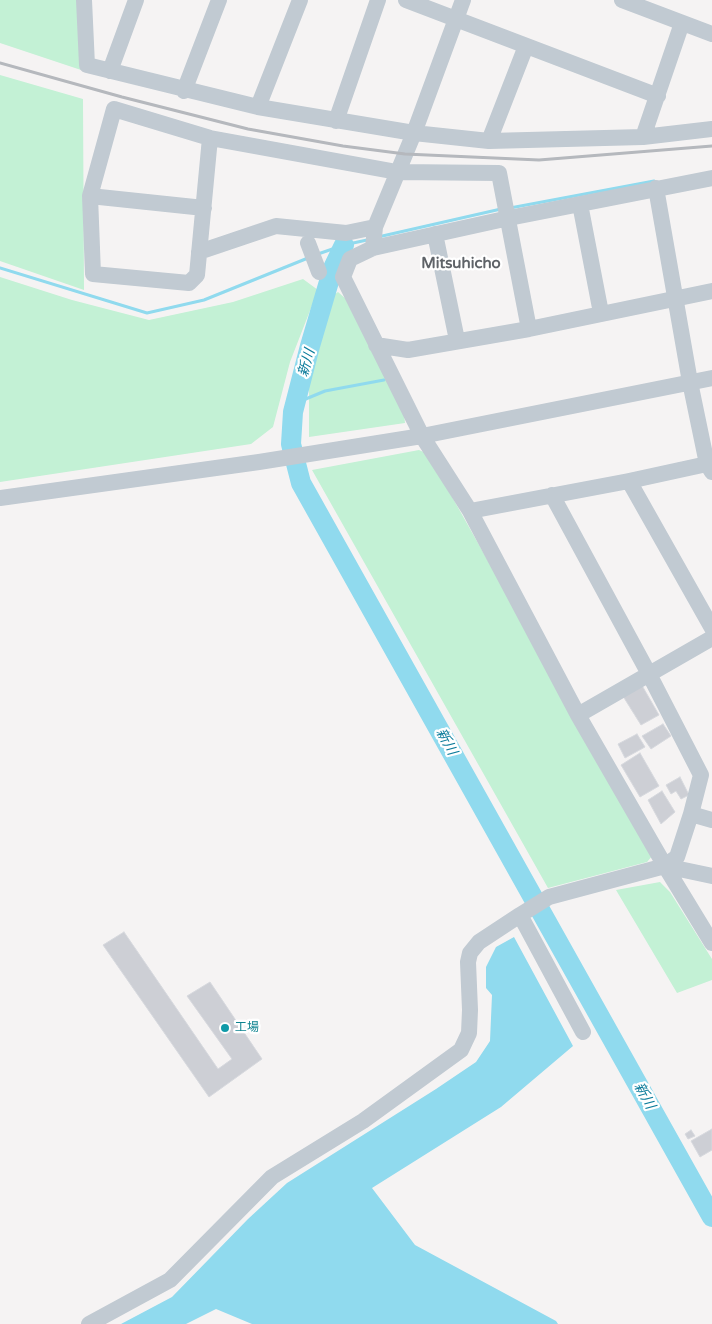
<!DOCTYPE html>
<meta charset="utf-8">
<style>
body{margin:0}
canvas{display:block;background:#f5f3f3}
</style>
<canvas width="712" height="1324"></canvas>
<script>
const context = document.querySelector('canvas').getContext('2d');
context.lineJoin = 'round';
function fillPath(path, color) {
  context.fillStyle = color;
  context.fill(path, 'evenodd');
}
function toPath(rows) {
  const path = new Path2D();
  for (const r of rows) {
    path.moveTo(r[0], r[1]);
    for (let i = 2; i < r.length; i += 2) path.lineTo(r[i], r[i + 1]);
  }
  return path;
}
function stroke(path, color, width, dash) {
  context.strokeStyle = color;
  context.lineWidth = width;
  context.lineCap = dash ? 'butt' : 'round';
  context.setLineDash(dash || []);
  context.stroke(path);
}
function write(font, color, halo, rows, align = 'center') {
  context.font = font + ' "Varela Round","Noto Sans JP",sans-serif';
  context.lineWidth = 4.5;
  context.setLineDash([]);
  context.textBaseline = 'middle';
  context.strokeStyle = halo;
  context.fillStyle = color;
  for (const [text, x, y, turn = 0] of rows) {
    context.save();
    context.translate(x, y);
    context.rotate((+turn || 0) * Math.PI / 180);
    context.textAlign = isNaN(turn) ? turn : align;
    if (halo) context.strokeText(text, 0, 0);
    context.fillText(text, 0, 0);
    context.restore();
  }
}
const green = toPath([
 [0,0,78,0,81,70,0,43],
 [0,75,83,99,84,290,0,261],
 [0,277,72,300,149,320,233,302,303,279,318,290,290,362,273,427,251,444,0,482],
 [338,292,346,299,404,413,405,423,309,437,309,386,319,336,331,297],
 [419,450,428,454,653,855,647,862,548,888,312,470],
 [660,882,670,892,712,959,712,980,677,993,616,890]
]);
const water = toPath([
 [514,937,573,1046,501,1107,372,1188,415,1245,556,1321,558,1324,252,1324,216,1309,186,1324,121,1324,172,1297,248,1219,287,1183,436,1089,476,1062,490,1041,492,995,486,988,486,967,496,947]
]);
const stream = toPath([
 [510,208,654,181],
 [378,237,501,209],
 [318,254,344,245,367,240],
 [0,268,147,313,204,300,308,258],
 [296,403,325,391,384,380]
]);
const river = toPath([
 [344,245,333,268,310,346,293,412,291,444,301,483,712,1217]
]);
const building = toPath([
 [640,682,659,715,641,725,621,693,640,682],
 [663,724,671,736,651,749,642,736,663,724],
 [637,734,645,747,625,758,618,744,637,734],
 [640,753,659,786,640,797,621,765,640,753],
 [680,777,689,795,681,799,676,791,671,794,666,785,680,777],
 [662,791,675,812,661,824,648,800,662,791],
 [124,932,218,1069,232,1059,187,996,210,982,262,1059,209,1097,103,945,124,932],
 [712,1129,712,1150,700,1157,691,1141,712,1129],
 [691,1130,695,1136,688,1139,685,1134,691,1130]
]);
const minor = toPath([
 [84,0,87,65,258,107,414,133,489,141,643,137,712,129],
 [406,0,658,96],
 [622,0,712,34],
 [110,71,136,0],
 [184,91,219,0],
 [258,107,300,0],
 [336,121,378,0],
 [643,137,682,23],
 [210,138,197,275,189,283,93,274,90,196,114,109,210,138,397,172,499,173,529,329],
 [489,141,526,46],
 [712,178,509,218,373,248,350,259,343,277,422,436,470,511,578,715,665,866,712,876],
 [656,188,690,382,707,464,712,472],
 [90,196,204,208],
 [580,204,601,313],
 [435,234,457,340],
 [308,243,319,272],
 [373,248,375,227,414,133,463,0],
 [199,252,276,226,346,233,375,227],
 [376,345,408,350,529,329,712,291],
 [629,481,712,628],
 [552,495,649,674,701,775,691,814,677,857,665,866],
 [0,498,259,462,422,436,712,378],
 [470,511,629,481,707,464],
 [578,715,712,638],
 [691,814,712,820],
 [520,915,583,1032],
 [89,1324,170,1280,272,1177,363,1121,461,1050,469,1033,470,1010,468,962,470,953,479,942,520,915,549,897,665,866,712,943]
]);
const rail = toPath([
 [0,63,122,97,248,129,343,146,405,154,539,160,712,146]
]);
const markers = [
 [225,1028,5,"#0f9aa8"]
];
const cultureNames = [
 ["工場",235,1028]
];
const waterNames = [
 ["新川",307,363,-74],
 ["新川",446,742,61],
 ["新川",644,1096,61]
];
const quarterNames = [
 ["Mitsuhicho",461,264]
];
fillPath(green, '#c3f1d5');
fillPath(water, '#90daee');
stroke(stream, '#90daee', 3);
stroke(river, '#90daee', 20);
fillPath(building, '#cdcfd5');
stroke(building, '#d7d9de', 1);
stroke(minor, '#c1cad2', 16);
stroke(rail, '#b5b8bd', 3);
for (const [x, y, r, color] of markers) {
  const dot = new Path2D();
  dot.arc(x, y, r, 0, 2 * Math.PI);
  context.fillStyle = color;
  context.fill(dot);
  stroke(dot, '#fff', 2);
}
write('12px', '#0d838f', '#fff', cultureNames, 'left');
write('italic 14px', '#0c7c9b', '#fff', waterNames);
write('bold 15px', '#5f6368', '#fff', quarterNames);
</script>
